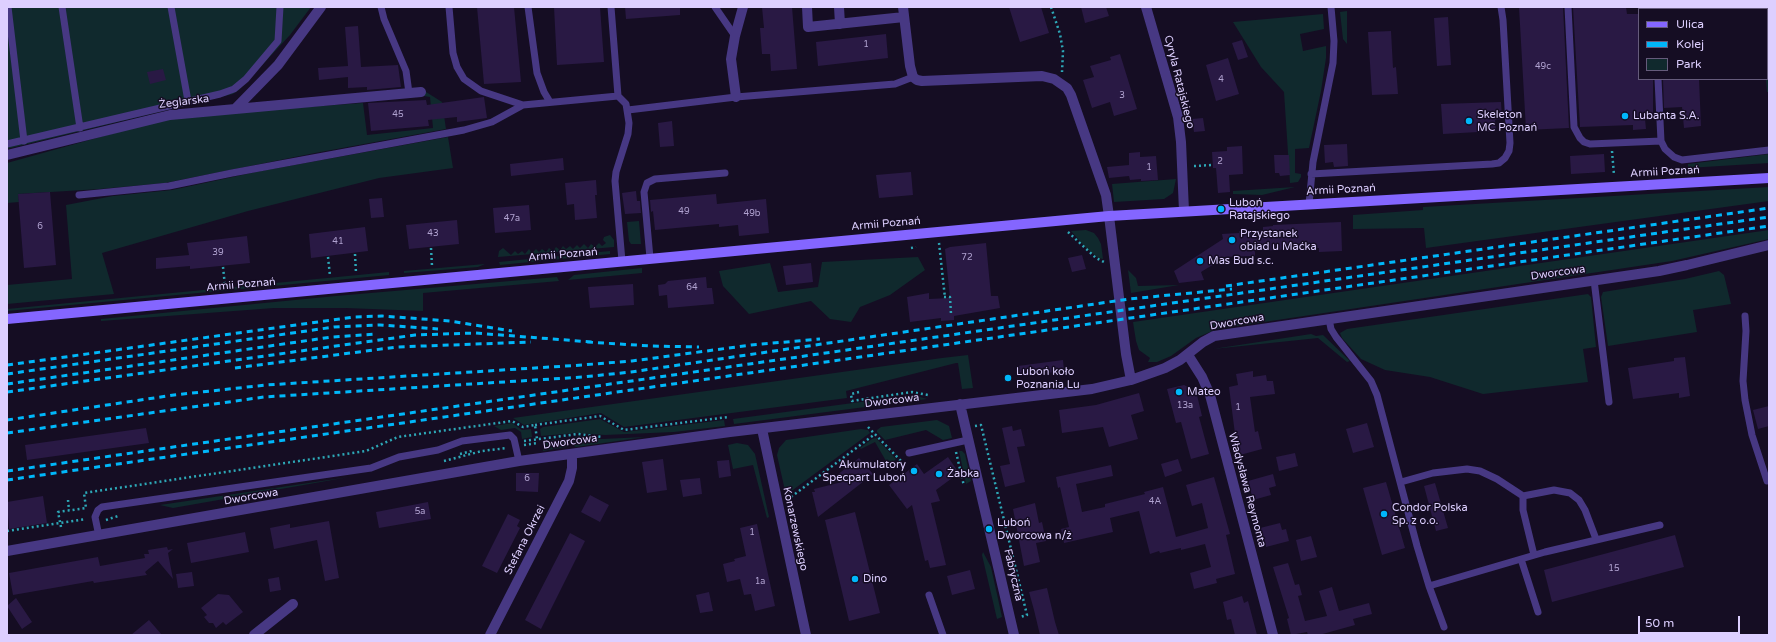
<!DOCTYPE html>
<meta charset="utf-8">
<style>
body{margin:0}
#map{position:relative;width:1776px;height:642px;overflow:hidden;background:#150d23;font-family:"Varela Round",sans-serif}
canvas{display:block}
.frame{position:absolute;inset:0;border:8px solid #ddcfff;pointer-events:none}
.legend{position:absolute;left:1638px;top:8px;width:130px;height:72px;box-sizing:border-box;background:#150d23;border:1px solid #655b7b;margin:0;padding:5px 7px;list-style:none;font-size:12px;color:#ddcfff}
.legend li{display:flex;align-items:center;gap:8px;height:20px}
.legend b{width:20px;border:1px solid #655b7b}
.scale{position:absolute;left:1638px;top:616px;width:102px;height:18px;box-sizing:border-box;border:2px solid #ddcfff;border-top:0;padding-left:5px;font-size:12px;line-height:14px;white-space:nowrap;color:#ddcfff;-webkit-text-stroke:3px #150d23;paint-order:stroke}
</style>
<div id="map">
<canvas width="1776" height="642"></canvas>
<div class="frame"></div>
<ul class="legend">
<li><b style="height:5px;background:#8466ff"></b>Ulica</li>
<li><b style="height:5px;background:#00b7fa"></b>Kolej</li>
<li><b style="height:11px;background:#10292d"></b>Park</li>
</ul>
<div class="scale">50 m</div>
</div>
<script>
const context = document.querySelector('canvas').getContext('2d');
context.lineJoin = 'round';
function fillPath(path, color) {
  context.fillStyle = color;
  context.fill(path, 'evenodd');
}
function toPath(rows) {
  const path = new Path2D();
  for (const r of rows) {
    path.moveTo(r[0], r[1]);
    for (let i = 2; i < r.length; i += 2) path.lineTo(r[i], r[i + 1]);
  }
  return path;
}
function stroke(path, color, width, dash) {
  context.strokeStyle = color;
  context.lineWidth = width;
  context.lineCap = dash ? 'butt' : 'round';
  context.setLineDash(dash || []);
  context.stroke(path);
}
function write(font, color, halo, rows, align = 'center') {
  context.font = font + ' "Varela Round",sans-serif';
  context.lineWidth = 3;
  context.setLineDash([]);
  context.textBaseline = 'middle';
  context.strokeStyle = halo;
  context.fillStyle = color;
  for (const [text, x, y, turn = 0] of rows) {
    context.save();
    context.translate(x, y);
    context.rotate((+turn || 0) * Math.PI / 180);
    context.textAlign = isNaN(turn) ? turn : align;
    if (halo) context.strokeText(text, 0, 0);
    context.fillText(text, 0, 0);
    context.restore();
  }
}
const green = toPath([
 [7,7,311,7,290,35,239,90,233,94,7,149],
 [1749,7,1769,7,1769,92,1767,92,1766,79,1767,9,1749,9],
 [1347,11,1347,44,1343,39,1340,12],
 [1323,14,1324,29,1300,34,1303,51,1326,46,1326,58,1321,91,1309,148,1295,149,1295,173,1301,174,1301,177,1298,182,1290,183,1284,92,1261,67,1233,22],
 [423,90,442,102,446,129,315,153,165,183,100,189,18,194,19,202,7,203,7,163,161,120,278,109,363,103,367,135,433,128,430,97,424,96],
 [448,137,453,168,379,178,248,211,102,253,114,294,7,304,7,285,72,279,66,205,113,196,172,190,256,172],
 [1769,154,1769,163,1688,168,1688,164],
 [1176,179,1173,193,1164,199,1114,202,1112,184],
 [1295,187,1262,195,1233,194,1233,191],
 [1769,187,1769,201,1426,248,1424,228,1353,229,1353,215,1423,210,1423,207],
 [639,221,641,244,631,244,629,241,627,222],
 [1086,230,1094,233,1098,238,1101,244,1103,259,1098,258,1085,247,1071,231],
 [1769,230,1769,239,1672,261,1217,329,1196,338,1171,356,1157,362,1148,362,1150,358,1139,350,1136,341,1133,322],
 [610,235,614,240,614,247,498,257,499,251,503,248,511,255,515,251,518,254,522,251,525,254,529,249,532,253,536,249,539,252,542,249,546,252,549,248,553,251,556,247,560,250,563,246,566,249,570,246,573,249,577,245,580,248,584,244,588,248,591,244,595,247,599,243,602,246,606,243,603,240,604,237],
 [610,251,610,254,500,265,499,262],
 [918,257,925,270,890,295,860,307,851,322,830,319,811,301,749,314,723,286,719,271,770,263,778,292,818,287,822,262],
 [485,264,478,267,404,273,404,271],
 [642,268,642,273,568,280,574,275],
 [1128,270,1136,278,1138,286,1179,285,1131,293],
 [1719,271,1724,275,1731,304,1693,310,1697,332,1608,346,1601,297,1603,292,1685,279],
 [389,272,389,275,7,311,7,309],
 [557,277,559,281,423,293,423,311,346,308,274,308,101,321,101,319,336,296],
 [1588,294,1591,297,1596,347,1583,349,1588,382,1483,394,1430,377,1385,370,1361,359,1342,338,1340,333,1347,329],
 [1311,334,1316,336,1323,335,1350,361,1347,362,1318,338,1213,349],
 [968,355,973,388,962,389,958,363,956,363,846,391,847,398,624,427,601,413,524,425,513,418,942,358],
 [913,395,927,399,734,424,733,419],
 [600,419,624,432,724,420,725,426,674,432,605,435,576,433,541,436,540,429,543,427],
 [937,420,949,426,952,438,943,440,926,430,885,440,877,432,877,430,881,427],
 [512,423,522,430,531,429,532,437,522,439,521,432,515,428,501,430,494,426],
 [861,429,868,430,870,433,786,495,777,455,779,448,786,440],
 [579,436,602,439,645,437,576,447,574,446,573,438],
 [876,438,896,459,893,462,886,461,875,442,861,449,860,448,872,439],
 [561,439,565,441,567,447,543,451,543,441],
 [737,443,748,445,755,454,769,517,767,518,753,465,733,469,728,445],
 [959,451,962,451,965,454,971,481,966,484],
 [349,477,173,508,160,505],
 [983,552,991,567,1002,617,997,619,982,555]
]);
const building = toPath([
 [477,7,514,7,521,82,484,84],
 [554,7,600,7,604,62,557,65],
 [625,7,680,7,680,15,626,19],
 [762,7,792,7,797,69,771,71,770,54,762,54,760,28,764,28],
 [1009,7,1041,7,1049,33,1020,42],
 [1081,7,1106,7,1109,16,1085,23],
 [1519,7,1563,7,1569,128,1526,130],
 [1573,7,1626,7,1627,14,1639,14,1639,79,1653,79,1653,118,1645,119,1646,129,1633,130,1633,125,1580,127],
 [1448,17,1451,65,1437,66,1434,18],
 [358,26,361,67,398,65,401,87,367,90,367,87,348,88,348,77,319,80,318,68,348,66,345,27],
 [1391,31,1393,68,1396,67,1398,94,1372,95,1368,32],
 [886,34,888,58,818,66,816,42],
 [1242,40,1248,57,1238,60,1232,43],
 [1120,54,1137,109,1114,116,1110,102,1092,108,1083,80,1094,77,1090,66,1111,60,1110,57],
 [1228,58,1239,94,1216,101,1206,65],
 [163,69,166,80,150,84,147,72],
 [1663,79,1699,79,1701,126,1684,128,1682,107,1664,108],
 [484,97,487,118,457,122,457,117,428,120,429,126,371,131,368,103,426,100,427,105],
 [1501,102,1502,119,1495,120,1496,131,1443,134,1441,104],
 [1203,118,1205,131,1194,132,1192,119],
 [672,121,674,146,660,147,658,123],
 [1347,144,1348,166,1334,167,1333,162,1325,163,1324,145],
 [1242,146,1243,174,1229,175,1230,192,1218,193,1216,168,1213,168,1212,152,1227,151,1227,147],
 [1140,152,1140,157,1156,156,1158,180,1141,181,1141,179,1130,180,1129,176,1109,178,1107,167,1129,165,1129,153],
 [1604,154,1605,172,1571,174,1570,156],
 [1274,155,1289,155,1290,175,1280,176,1279,173,1275,173],
 [563,158,564,170,511,176,510,164],
 [911,172,913,195,879,198,876,175],
 [596,180,597,195,595,195,597,218,575,220,574,204,567,205,565,183],
 [636,191,637,201,640,201,641,213,625,214,622,193],
 [50,192,56,265,24,268,18,194],
 [716,194,717,204,766,199,769,233,739,236,738,225,719,227,719,224,655,230,653,211,651,212,650,200],
 [382,198,384,217,371,218,369,199],
 [529,205,531,230,495,233,493,208],
 [457,220,459,244,409,249,406,225],
 [1341,222,1342,251,1319,252,1319,248,1255,251,1255,256,1223,257,1224,261,1219,261,1201,272,1204,280,1179,283,1174,271,1223,239,1222,234,1239,233,1239,231,1263,230,1263,227,1273,226,1273,225],
 [365,227,368,251,311,258,309,234],
 [247,236,250,263,190,269,190,266,156,269,156,258,189,255,187,243],
 [986,243,991,296,998,296,1000,308,954,316,954,320,941,321,941,318,910,322,907,297,929,293,929,299,950,298,945,249,950,247],
 [1082,255,1086,269,1072,272,1068,258],
 [811,263,813,282,786,285,783,266],
 [706,277,707,288,712,288,714,304,668,308,667,295,659,296,658,285,665,284,668,281],
 [633,284,634,305,590,308,588,287],
 [1685,357,1690,396,1679,398,1679,393,1633,399,1628,368,1674,361,1674,358],
 [1063,360,1064,371,1019,376,1018,366],
 [1253,371,1253,377,1266,375,1267,381,1273,381,1275,394,1250,397,1255,432,1258,431,1262,449,1240,455,1235,434,1229,387,1238,385,1236,374],
 [1184,385,1196,391,1202,416,1199,417,1209,454,1191,459,1181,422,1176,423,1167,389],
 [1139,393,1144,411,1131,415,1138,439,1109,447,1103,427,1062,433,1059,410,1096,405],
 [1769,406,1769,426,1758,429,1753,410],
 [1367,423,1374,447,1353,453,1346,429],
 [1012,426,1013,431,1021,429,1025,446,1017,447,1025,482,1005,487,1000,466,1010,464,1002,428],
 [146,428,149,443,27,460,25,445],
 [1295,453,1298,466,1279,471,1276,457],
 [948,457,959,473,936,490,940,501,931,503,946,565,930,568,928,560,925,561,912,505,907,509,889,485,917,464,924,474],
 [859,458,873,474,818,517,812,492,815,492,814,489,842,482,837,475],
 [663,459,667,490,647,493,642,462],
 [1178,459,1182,471,1165,477,1161,464],
 [729,460,731,476,719,478,717,461],
 [1111,465,1113,476,1076,484,1082,512,1105,507,1105,504,1145,494,1144,492,1163,487,1176,537,1208,528,1202,503,1192,506,1186,485,1214,477,1230,534,1226,535,1235,574,1216,579,1217,583,1194,589,1190,573,1211,567,1205,544,1181,550,1181,548,1160,553,1159,551,1150,554,1139,511,1110,518,1113,532,1064,543,1061,529,1069,527,1060,487,1058,488,1056,477],
 [516,473,539,473,538,492,516,491],
 [1273,474,1276,486,1269,488,1271,495,1253,500,1248,481],
 [700,478,702,494,683,497,680,480],
 [1386,482,1405,548,1382,555,1363,488],
 [1435,483,1448,528,1436,531,1424,486],
 [590,495,609,505,600,522,581,512],
 [43,496,47,523,9,529,7,502],
 [428,502,431,519,379,528,376,512],
 [1035,503,1039,523,1042,522,1046,541,1036,543,1040,562,1024,566,1013,509],
 [855,512,880,613,849,621,825,520],
 [508,514,520,520,517,526,520,528,497,573,482,566],
 [329,521,339,578,325,581,317,540,274,549,270,528,290,524,290,528],
 [1280,523,1282,530,1286,529,1289,541,1266,547,1260,528],
 [757,524,775,606,755,611,751,594,744,595,740,579,727,582,723,564,735,561,734,559,746,556,740,528],
 [245,532,249,552,191,563,187,543],
 [570,533,585,541,541,629,525,620],
 [1675,535,1684,567,1552,602,1544,570],
 [1311,536,1317,557,1301,561,1296,540],
 [167,547,168,550,173,549,168,553,173,579,158,561,145,572,147,575,94,583,93,581,13,595,9,573,98,557,100,566,145,558,144,554,149,554,148,550],
 [1288,563,1295,585,1299,584,1302,595,1298,596,1305,621,1327,616,1319,591,1332,587,1339,611,1369,603,1372,614,1353,619,1355,625,1319,635,1308,635,1307,632,1291,635,1287,619,1289,618,1273,567],
 [970,570,975,589,952,595,947,576],
 [192,572,194,586,178,588,176,574],
 [279,577,281,590,270,592,268,579],
 [1047,588,1055,622,1059,635,1040,635,1034,610,1029,592],
 [709,592,713,611,700,613,696,595],
 [218,594,229,595,243,612,226,625,223,622,216,628,213,623,209,623,204,617,207,615,201,608],
 [1242,596,1244,603,1248,601,1257,635,1235,635,1231,619,1227,620,1223,602],
 [16,598,32,622,22,629,7,606],
 [149,620,162,635,131,635]
]);
const path = toPath([
 [1051,7,1060,34,1063,51,1062,72],
 [1612,151,1614,175],
 [1194,166,1213,165],
 [1068,232,1096,258,1104,262],
 [939,243,945,298],
 [431,248,432,266],
 [911,248,916,247],
 [355,254,356,273],
 [328,257,330,276],
 [223,267,225,286],
 [944,297,950,297,951,314],
 [859,392,851,394,852,401,912,392,928,395],
 [535,425,600,416,624,430,728,417],
 [975,426,981,425,1027,615,1020,617],
 [868,427,901,461],
 [524,441,578,434,602,437],
 [524,445,538,443],
 [956,452,964,486],
 [460,454,472,451],
 [444,461,482,451,507,448],
 [68,500,69,510],
 [787,500,875,434],
 [106,520,118,516],
 [61,527,58,512,86,508,84,493,366,451,398,437,512,421,523,427,535,425,537,439],
 [7,531,86,519]
]);
const service = toPath([
 [8,7,24,141],
 [62,7,80,128],
 [171,7,188,101],
 [381,7,384,19,406,71,409,93],
 [449,7,453,53,457,67,464,79,481,91,523,105],
 [528,7,537,73,544,92,550,102],
 [611,7,618,96],
 [715,7,735,36],
 [1568,7,1574,127,1580,138,1584,142,1590,144,1661,141],
 [1652,7,1653,9],
 [1715,9,1718,7],
 [1658,79,1661,141,1665,149,1674,157,1682,160,1769,150],
 [628,110,736,97,895,84,913,77],
 [7,144,220,94,234,89,246,79,278,41,280,7],
 [1311,174,1492,164,1499,163,1505,158,1509,151,1510,143,1503,20,1501,7],
 [79,195,169,186,232,173,464,130,492,122,523,105,618,96,626,104,629,123,628,134,616,172,615,181,622,261],
 [1309,204,1313,162,1333,63,1334,41,1331,7],
 [650,258,644,192,647,183,655,179,725,173],
 [1594,280,1609,402],
 [1745,316,1746,331,1743,381,1745,400,1752,435,1767,481],
 [1329,319,1331,329,1336,337,1371,381,1377,395,1417,546,1429,586,1444,627],
 [909,453,968,440],
 [1401,482,1433,473,1467,469,1480,471,1497,479,1523,496,1523,510,1534,555],
 [1523,496,1554,490,1570,493,1579,500,1585,510,1596,539],
 [99,536,95,517,98,510,102,507,371,468,399,457,438,450,462,441,510,435,514,439,519,461],
 [1521,559,1538,612],
 [1429,586,1545,552,1660,525],
 [929,595,943,635]
]);
const minor = toPath([
 [807,7,808,27,904,17],
 [839,7,840,24],
 [903,7,910,66,913,77,917,80,922,81,1042,76,1054,79,1067,88,1071,95,1106,195,1109,216],
 [1146,7,1178,117,1181,142,1184,211],
 [736,97,731,59,735,36,743,7],
 [235,109,278,65,321,7],
 [7,155,170,115,421,92],
 [1188,355,1202,377,1210,395,1273,635],
 [762,429,806,635],
 [254,635,293,604]
]);
const tertiary = toPath([
 [1109,216,1126,354,1131,380],
 [960,404,1014,635],
 [7,551,519,461,730,432,1092,389,1131,380,1165,368,1180,360,1203,342,1214,336,1659,271,1687,265,1769,245],
 [490,635,569,481,572,468,572,454]
]);
const secondary = toPath([
 [7,319,1109,216,1769,178]
]);
const rail = toPath([
 [1226,286,1769,208],
 [587,342,651,346,699,347],
 [7,365,354,317,382,316,450,321,512,331],
 [235,368,397,347,531,342],
 [7,374,334,327,380,325,438,329],
 [7,384,332,337,376,334],
 [7,392,415,335,475,333,592,342],
 [7,420,174,395,266,385,582,365,632,361,751,345,820,339],
 [7,433,264,397,583,377,631,372,1129,299,1232,289],
 [7,471,1769,217],
 [7,480,1769,226]
]);
const markers = [
 [1625,116,4,"#00b7fa"],
 [1469,121,4,"#00b7fa"],
 [1221,209,4,"#00b7fa"],
 [1232,240,4,"#00b7fa"],
 [1200,261,4,"#00b7fa"],
 [1008,378,4,"#00b7fa"],
 [1179,392,4,"#00b7fa"],
 [914,471,4,"#00b7fa"],
 [939,474,4,"#00b7fa"],
 [1384,514,4,"#00b7fa"],
 [989,529,4,"#00b7fa"],
 [855,579,4,"#00b7fa"]
];
const numberNames = [
 ["1",866,45],
 ["49c",1543,67],
 ["4",1221,80],
 ["3",1122,96],
 ["45",398,115],
 ["2",1220,162],
 ["1",1149,168],
 ["49",684,212],
 ["49b",752,214],
 ["47a",512,219],
 ["6",40,227],
 ["43",433,234],
 ["41",338,242],
 ["39",218,253],
 ["72",967,258],
 ["64",692,288],
 ["13a",1185,406],
 ["1",1238,408],
 ["6",527,479],
 ["4A",1155,502],
 ["5a",420,512],
 ["1",752,533],
 ["15",1614,569],
 ["1a",760,582]
];
const streetNames = [
 ["Cyryla Ratajskiego",1179,82,76],
 ["Żeglarska",184,102,-7],
 ["Armii Poznań",1665,172,-3],
 ["Armii Poznań",1341,190,-3],
 ["Armii Poznań",886,224,-5],
 ["Armii Poznań",563,255,-5],
 ["Dworcowa",1558,273,-8],
 ["Armii Poznań",241,285,-5],
 ["Dworcowa",1237,322,-10],
 ["Dworcowa",892,401,-7],
 ["Dworcowa",570,442,-8],
 ["Władysława Reymonta",1247,490,75],
 ["Dworcowa",251,497,-10],
 ["Konarzewskiego",795,529,78],
 ["Stefana Okrzei",525,540,-63],
 ["Fabryczna",1013,575,77]
];
const poiNames = [
 ["Skeleton",1477,115],
 ["MC Poznań",1477,128],
 ["Lubanta S.A.",1633,116],
 ["Luboń",1229,203],
 ["Ratajskiego",1229,216],
 ["Przystanek",1240,234],
 ["obiad u Maćka",1240,247],
 ["Mas Bud s.c.",1208,261],
 ["Luboń koło",1016,372],
 ["Poznania Lu",1016,385],
 ["Mateo",1187,392],
 ["Akumulatory",906,465,"right"],
 ["Specpart Luboń",906,478,"right"],
 ["Żabka",947,474],
 ["Condor Polska",1392,508],
 ["Sp. z o.o.",1392,521],
 ["Luboń",997,523],
 ["Dworcowa n/ż",997,536],
 ["Dino",863,579]
];
fillPath(green, '#10292d');
fillPath(building, '#291944');
stroke(path, '#2da7b6', 2.5, [2, 3]);
stroke(service, '#473883', 7);
stroke(minor, '#473883', 10);
stroke(tertiary, '#473883', 10);
stroke(secondary, '#8466ff', 10);
stroke(rail, '#00b7fa', 3, [6, 5]);
for (const [x, y, r, color] of markers) {
  const dot = new Path2D();
  dot.arc(x, y, r, 0, 2 * Math.PI);
  context.fillStyle = color;
  context.fill(dot);
  stroke(dot, '#150d23', 1.5);
}
write('9px', '#b0a2d0', null, numberNames);
write('11px', '#ddcfff', '#150d23', streetNames);
write('11px', '#ddcfff', '#150d23', poiNames, 'left');
</script>
